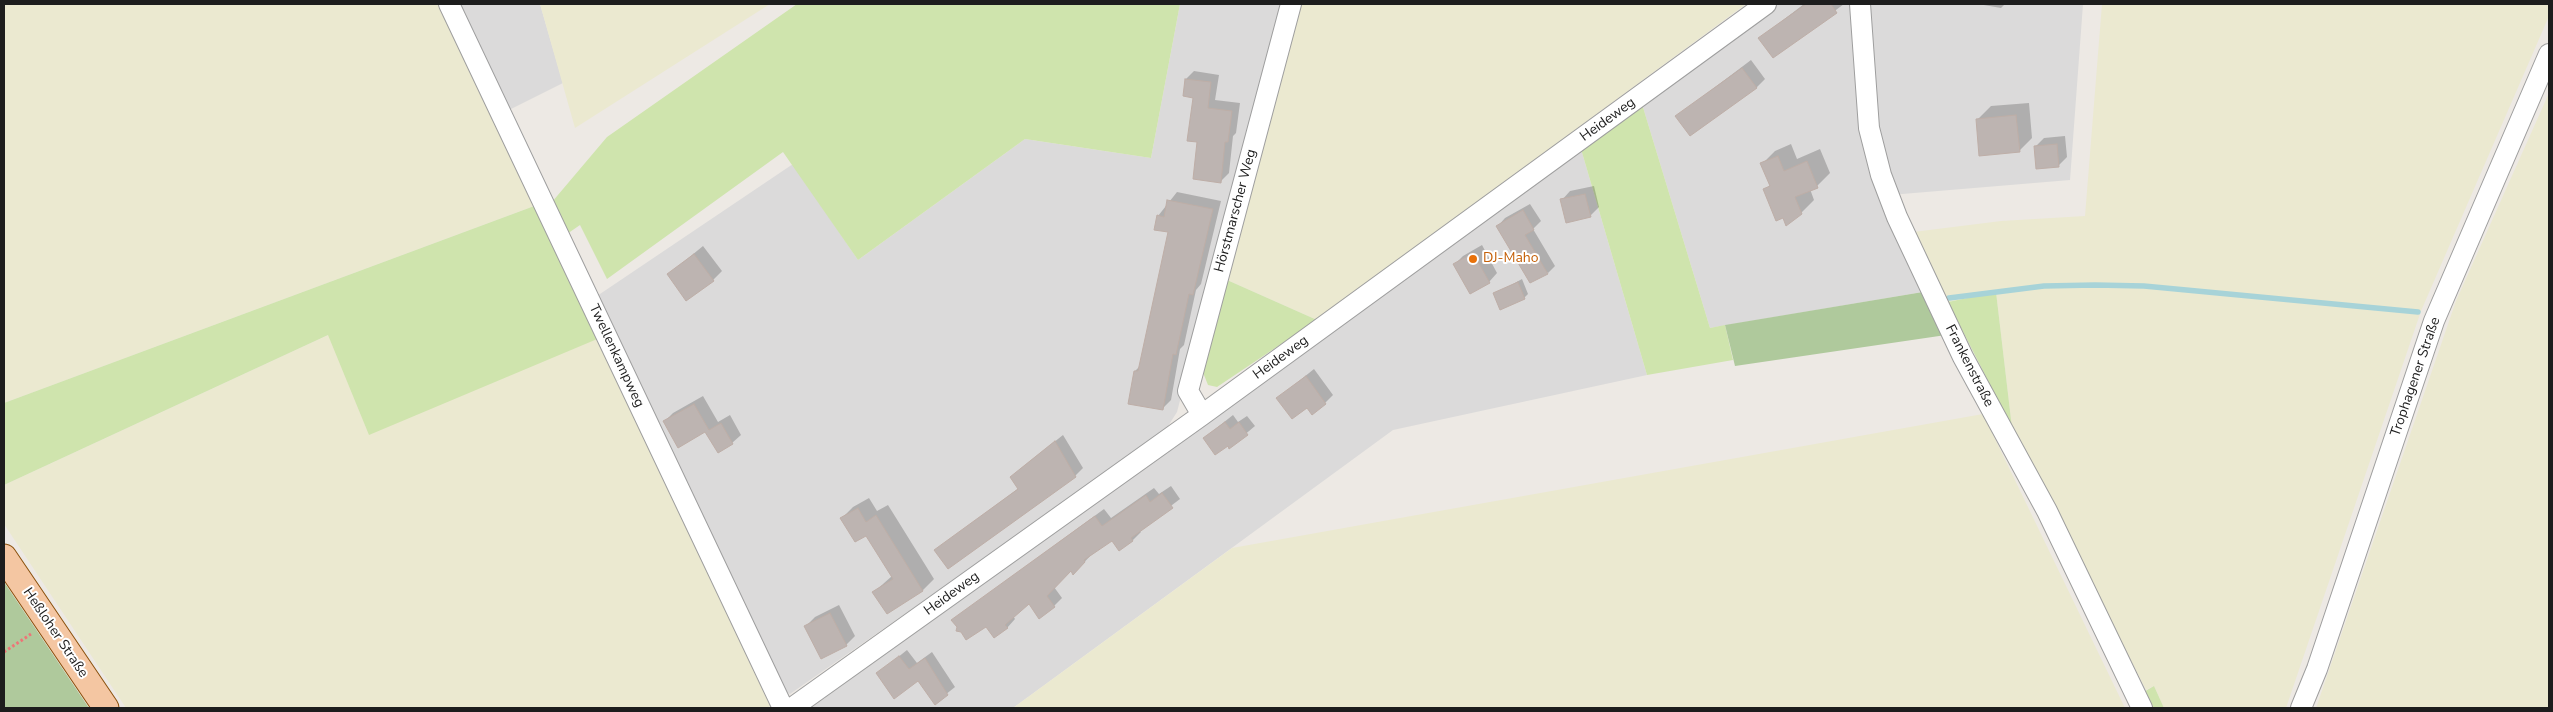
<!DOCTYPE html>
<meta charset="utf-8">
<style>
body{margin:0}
#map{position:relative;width:2553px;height:712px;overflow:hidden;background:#ede9e4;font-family:"Nunito Sans",sans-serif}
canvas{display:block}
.frame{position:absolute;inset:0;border:5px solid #1d1d1d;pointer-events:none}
</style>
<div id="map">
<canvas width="2553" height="712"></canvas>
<div class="frame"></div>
</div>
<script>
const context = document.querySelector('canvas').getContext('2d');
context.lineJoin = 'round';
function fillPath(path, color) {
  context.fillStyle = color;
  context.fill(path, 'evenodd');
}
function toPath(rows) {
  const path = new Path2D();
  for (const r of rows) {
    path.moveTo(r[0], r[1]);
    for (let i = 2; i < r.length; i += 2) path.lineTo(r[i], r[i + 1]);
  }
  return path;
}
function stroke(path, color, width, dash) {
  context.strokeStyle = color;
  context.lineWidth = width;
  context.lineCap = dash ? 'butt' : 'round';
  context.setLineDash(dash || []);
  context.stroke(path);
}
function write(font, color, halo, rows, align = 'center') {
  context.font = font + ' "Nunito Sans",sans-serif';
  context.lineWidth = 4;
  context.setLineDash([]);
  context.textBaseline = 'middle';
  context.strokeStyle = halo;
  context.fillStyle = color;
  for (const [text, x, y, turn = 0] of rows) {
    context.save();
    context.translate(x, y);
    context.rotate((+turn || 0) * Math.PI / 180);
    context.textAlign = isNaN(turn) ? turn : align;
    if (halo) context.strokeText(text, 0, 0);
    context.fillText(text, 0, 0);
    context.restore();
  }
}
const residential = toPath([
 [456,4,540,4,563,83,507,111],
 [1180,4,1282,4,1177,412,1163,434,790,694,781,689,597,296,793,164,858,260,1025,139,1151,158],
 [1777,4,2083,4,2070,180,1878,196,1923,292,1710,328,1642,104],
 [1581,149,1647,375,1393,430,1013,708,811,708,1205,424]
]);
const farmland = toPath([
 [4,4,440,4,537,205,4,403],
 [540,4,770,4,575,128],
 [1299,4,1746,4,1317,320,1227,280],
 [2102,4,2549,4,2549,16,2421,311,2286,708,2164,708,2154,686,2146,690,2012,428,1996,292,1948,302,1913,232,2001,221,2085,216],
 [2549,93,2549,708,2316,708,2456,301],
 [328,335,602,337,770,706,769,708,126,708,4,524,4,485],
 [1983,414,2125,708,1013,708,1232,548]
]);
const grass = toPath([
 [797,4,1180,4,1151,158,1025,139,858,260,783,152,607,279,580,225,567,234,552,202,607,137],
 [1642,104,1710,328,1725,325,1733,360,1647,375,1581,149],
 [537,205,602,337,369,435,328,335,4,485,4,403],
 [1227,280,1317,320,1217,387,1208,385,1202,370],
 [1996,292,2012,428,1948,302],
 [2154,686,2164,708,2149,708,2142,693]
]);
const forest = toPath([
 [1923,292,1946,335,1735,366,1725,325],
 [4,582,89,708,4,708]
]);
const shadow = toPath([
 [1804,4,1844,4,1773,57,1760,38],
 [1978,4,2005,4,2001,8],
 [1751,60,1765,79,1756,88,1677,116],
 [1194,71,1219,75,1215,100,1240,103,1236,133,1233,136,1229,173,1221,181,1199,141,1194,97,1186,79],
 [2029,103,2032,138,2019,151,1978,119,1991,106],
 [2065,136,2067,157,2058,166,2035,147,2044,138],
 [1791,144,1797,159,1820,149,1830,173,1817,186,1810,189,1814,200,1801,213,1783,217,1765,190,1771,184,1762,164,1775,151],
 [1594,186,1599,207,1590,216,1562,200,1570,191],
 [1177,192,1221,201,1201,284,1196,290,1184,345,1180,349,1171,400,1162,409,1135,371,1141,365,1169,231,1158,216],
 [1530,204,1541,221,1533,229,1555,266,1548,273,1498,226,1505,218],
 [1482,245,1497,273,1489,282,1455,264,1463,256],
 [703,246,722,271,713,280,669,274],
 [1522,279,1528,294,1524,298,1495,294],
 [1314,369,1333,395,1325,403,1307,406,1278,398],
 [703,396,718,422,730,415,741,435,732,443,706,430,665,421,673,413],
 [1233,415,1238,422,1247,416,1255,426,1230,447,1204,438],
 [1063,435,1083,468,1075,476,936,550,1019,488,1019,470],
 [1171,486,1180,499,1139,530,1141,532,1133,540,1112,539,1093,553,1074,573,1071,569,1054,587,1062,598,1054,606,1029,602,1013,616,1015,619,1007,628,986,625,958,627,953,620,1104,509,1111,518,1154,488,1159,494],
 [869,498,877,511,888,505,934,579,923,590,874,592,892,576,866,534,842,518,853,507],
 [839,605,855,636,846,645,806,626,815,617],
 [907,650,917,663,932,652,955,687,935,703,918,680,877,674]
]);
const stream = toPath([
 [1949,298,2044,286,2095,285,2144,286,2418,312]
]);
const building = toPath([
 [1806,4,1831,4,1837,13,1773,58,1758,38,1806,4],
 [1742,68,1757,88,1690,136,1675,116,1742,68],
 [1185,79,1211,82,1208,108,1232,111,1228,142,1225,142,1221,183,1193,179,1197,142,1187,141,1193,98,1183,96,1185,79],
 [2016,115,2020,152,1979,156,1976,119,2016,115],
 [2057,144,2059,167,2036,169,2034,146,2057,144],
 [1778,156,1784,171,1807,161,1818,188,1795,197,1802,214,1786,226,1783,218,1776,221,1763,189,1770,186,1760,163,1778,156],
 [1585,194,1591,217,1566,223,1560,199,1585,194],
 [1167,200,1213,209,1193,295,1189,294,1176,355,1173,354,1163,410,1128,404,1134,371,1138,371,1168,232,1154,230,1157,215,1164,217,1167,200],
 [1523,210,1534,230,1525,235,1548,274,1530,283,1496,226,1523,210],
 [1473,253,1490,283,1470,294,1453,264,1473,253],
 [694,254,714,281,686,301,667,274,694,254],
 [1518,282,1525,299,1500,310,1493,293,1518,282],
 [1306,376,1326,404,1312,415,1307,408,1292,419,1276,398,1306,376],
 [694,404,709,430,721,423,733,444,718,453,705,432,678,448,663,421,694,404],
 [1225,422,1230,429,1239,422,1248,435,1229,449,1228,446,1215,455,1203,438,1225,422],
 [1055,441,1076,477,948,569,934,550,1018,489,1010,477,1055,441],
 [1162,493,1173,508,1131,538,1133,541,1119,551,1112,541,1084,560,1085,562,1073,575,1071,571,1047,596,1055,607,1039,619,1029,604,1005,625,1008,628,994,638,986,627,966,640,961,632,956,631,957,627,951,620,1095,516,1102,526,1146,495,1150,502,1162,493],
 [858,508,866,522,876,515,923,591,887,614,872,592,893,579,866,536,855,542,840,518,858,508],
 [830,613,847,646,821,659,804,626,830,613],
 [899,656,909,669,925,658,948,695,935,705,918,681,894,699,876,673,899,656]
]);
const path = toPath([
 [4,652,31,634]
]);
const minor = toPath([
 [449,4,783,708],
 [1860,4,1869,128,1881,175,1897,217,1963,357,2047,511,2142,708],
 [1202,415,1188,391,1291,4],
 [792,708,1202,415,1766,4],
 [2301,708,2317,669,2434,321,2549,54]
]);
const major = toPath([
 [4,557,106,708]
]);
const markers = [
 [1473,259,5,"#e8710a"]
];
const streetNames = [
 ["Heideweg",1608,120,-36],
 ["Hörstmarscher Weg",1236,211,-75],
 ["Twellenkampweg",616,356,65],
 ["Heideweg",1281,358,-36],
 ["Frankenstraße",1969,366,63],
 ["Trophagener Straße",2416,377,-71],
 ["Heideweg",952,594,-36],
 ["Heßloher Straße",55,633,56]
];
const foodNames = [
 ["DJ-Maho",1483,259]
];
fillPath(residential, '#dbdada');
fillPath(farmland, '#ebe9d0');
fillPath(grass, '#cfe4ad');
fillPath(forest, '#afc99c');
fillPath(shadow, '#0003');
stroke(stream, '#a7d3d8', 5.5);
fillPath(building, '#bdb4b1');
stroke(building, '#beaea7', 1);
stroke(minor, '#9e9e9e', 22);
stroke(major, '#8a500c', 27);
stroke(path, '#ee7477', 3, [2.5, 2.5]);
stroke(minor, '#fff', 20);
stroke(major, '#f4c6a2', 25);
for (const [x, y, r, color] of markers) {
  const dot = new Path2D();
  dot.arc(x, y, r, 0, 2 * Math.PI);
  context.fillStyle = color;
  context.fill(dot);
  stroke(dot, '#fff', 2);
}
write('14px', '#1d1d1d', '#fff', streetNames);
write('14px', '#c56008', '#fff', foodNames, 'left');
</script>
